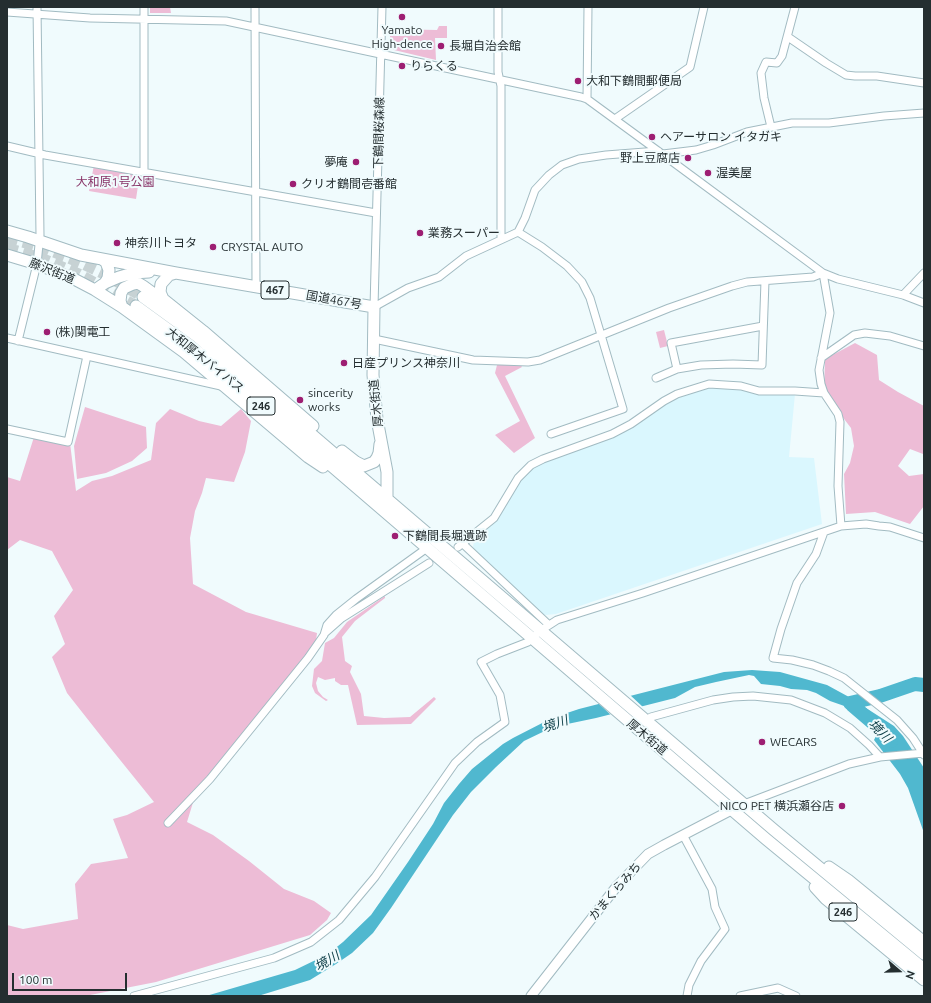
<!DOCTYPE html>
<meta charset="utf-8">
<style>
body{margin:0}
#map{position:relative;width:931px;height:1003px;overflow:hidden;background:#f0fbfd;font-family:Ubuntu,sans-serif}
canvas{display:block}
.frame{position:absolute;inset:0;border:8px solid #242e30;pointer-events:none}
.north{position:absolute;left:879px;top:951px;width:40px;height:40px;-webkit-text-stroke:3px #f0fbfd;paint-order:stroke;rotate:110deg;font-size:11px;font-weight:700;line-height:16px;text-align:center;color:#242e30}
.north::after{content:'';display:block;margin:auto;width:14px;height:18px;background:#242e30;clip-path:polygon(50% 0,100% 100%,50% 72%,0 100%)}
.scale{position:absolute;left:12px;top:973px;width:115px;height:18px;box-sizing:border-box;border:2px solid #242e30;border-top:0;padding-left:5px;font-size:12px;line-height:14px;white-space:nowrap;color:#242e30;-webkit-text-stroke:3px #f0fbfd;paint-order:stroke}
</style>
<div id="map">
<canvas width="931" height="1003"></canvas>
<div class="frame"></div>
<div class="north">N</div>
<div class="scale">100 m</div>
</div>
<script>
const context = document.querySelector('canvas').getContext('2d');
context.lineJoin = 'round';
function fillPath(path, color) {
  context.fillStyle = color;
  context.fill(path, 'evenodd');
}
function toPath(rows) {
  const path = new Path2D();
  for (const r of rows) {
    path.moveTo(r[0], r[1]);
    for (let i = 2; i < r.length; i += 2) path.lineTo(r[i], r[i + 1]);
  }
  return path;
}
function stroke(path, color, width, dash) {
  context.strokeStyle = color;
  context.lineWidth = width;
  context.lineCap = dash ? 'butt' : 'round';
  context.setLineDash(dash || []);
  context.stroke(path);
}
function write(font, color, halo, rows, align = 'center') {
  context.font = font + ' Ubuntu,"Noto Sans JP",sans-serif';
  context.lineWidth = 4;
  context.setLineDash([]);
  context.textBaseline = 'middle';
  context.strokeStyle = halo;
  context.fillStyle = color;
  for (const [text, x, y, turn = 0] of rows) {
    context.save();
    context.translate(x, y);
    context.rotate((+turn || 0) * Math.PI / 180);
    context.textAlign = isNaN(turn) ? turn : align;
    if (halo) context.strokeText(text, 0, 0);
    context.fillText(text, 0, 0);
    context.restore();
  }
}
const built = toPath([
 [708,387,725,387,772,395,795,394,789,457,814,458,822,524,556,614,546,615,537,612,474,550,473,546,475,538,500,516,518,483,532,468,546,460,609,437,665,403]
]);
const green = toPath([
 [150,7,170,7,171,13,150,13],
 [439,26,447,26,447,38,435,38,436,60,394,50,390,47,390,29,437,30],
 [94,165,140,173,136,199,89,191],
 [385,177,393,177,393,188,386,188],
 [664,330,668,346,660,348,656,332],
 [855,343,877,355,879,380,898,392,924,406,924,453,923,454,910,449,898,466,909,476,924,474,924,506,910,524,875,512,846,514,844,474,850,463,854,446,851,428,824,393,825,359],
 [520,364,522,367,505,376,535,438,514,453,495,435,520,421,495,373,497,365],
 [85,407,146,427,147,448,132,461,106,473,77,479,74,446],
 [170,409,199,421,221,426,241,409,251,421,245,452,234,482,206,478,202,493,195,511,190,538,193,584,246,612,317,633,315,649,195,796,187,822,213,835,249,861,284,889,314,901,331,913,327,920,310,935,156,982,85,996,7,996,7,925,23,929,78,919,75,884,91,864,128,858,113,819,127,815,154,802,108,745,67,693,52,657,65,644,54,616,73,590,52,551,20,540,7,550,7,477,20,481,34,437,70,443,76,491,92,481,112,476,151,460,156,423],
 [385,596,385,598,355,621,342,637,345,661,352,666,350,672,361,694,364,716,384,718,410,717,434,697,436,699,411,724,357,725,348,685,341,685,335,681,335,678,325,680,318,677,316,683,318,691,323,697,328,700,326,701,315,693,312,686,314,669,322,661,325,643,334,638,347,622]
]);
const water = toPath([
 [752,670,780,672,827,685,849,697,894,726,903,736,924,768,924,833,908,788,900,774,874,740,877,734,878,724,853,709,830,701,816,693,807,690,791,689,780,686,761,684,754,676,749,675,716,682,695,687,675,698,596,718,553,727,524,741,496,767,471,792,453,815,391,908,373,933,352,953,336,964,310,980,258,996,206,996,295,970,328,954,343,942,371,915,408,862,433,824,444,803,459,784,472,769,503,744,513,738,552,718,579,709,724,672]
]);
const pier = toPath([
 [629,694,644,708,612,716,597,702]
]);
const river = toPath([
 [850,703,880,696,915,684,924,685],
 [852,705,880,729,891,741]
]);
const highwayTunnel = toPath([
 [7,238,44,248,83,264,102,273,143,297],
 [7,248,41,258,79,274,136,306]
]);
const minor = toPath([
 [255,7,256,287],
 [382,7,374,307,408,288,439,277,466,256,518,232,525,218,535,190,549,175,562,165,579,159,606,155,658,151],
 [498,7,498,72,501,86,501,239],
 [7,12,90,18,226,21,581,97,587,99,658,151,823,273,838,279,903,295,924,303],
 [788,37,826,63,846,75,855,76,877,76,924,83],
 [587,99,588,7],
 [615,119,690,67,704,7],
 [771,127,764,98,761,73,766,62,777,63,782,56,795,7],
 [7,146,45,155,376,213],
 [663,154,696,150,713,145,747,132,792,123,829,123,884,116,924,113],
 [144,172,144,7],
 [518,232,542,247,567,266,582,282,590,298,623,409,551,434],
 [903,295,924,273],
 [7,338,221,386],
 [374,339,473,360,528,362,540,360,669,308,732,286,747,282,813,277,823,273,830,313,819,370,821,384,824,393,838,414,840,422,838,486,841,526],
 [18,341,37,264,40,235,37,7],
 [821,358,854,335,865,333,890,336,924,346],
 [677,369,671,343,763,326],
 [656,378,677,369,701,365,733,364,762,365,765,281],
 [7,429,68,442,87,356],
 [824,532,816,554,797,583,781,629,773,658,792,660,813,665,829,671,844,678,897,720,913,738,924,755],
 [463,544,549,625],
 [458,547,494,518,518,478,531,465,543,459,612,434,631,424,664,401,677,394,709,384,741,386,759,391,795,391,824,393],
 [325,633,342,618,429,563],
 [651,717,713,700,733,697,753,696,791,700,825,713,850,728,869,745,880,757],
 [744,804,849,764,880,757,924,753],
 [168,823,210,779,308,658,324,635,327,625,336,615,356,599,427,548],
 [683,835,712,889,715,907,725,929,701,961,689,985,687,996],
 [134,996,274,958,311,942,339,920,375,877,455,763,477,742,505,722,500,695,481,662,497,654,528,642,540,631,557,620,643,593,841,526,866,524,879,526,890,527,924,538],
 [740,996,778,988,796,996]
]);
const major = toPath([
 [531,996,617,886,648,854,664,845,737,807]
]);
const highway = toPath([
 [7,231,28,237,81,255,176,273,374,307,373,375,377,419,387,472,387,499,385,504],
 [7,255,37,264,74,279,95,290,122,307,184,352,308,457,323,467],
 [102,259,106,262,109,270,108,278,105,283],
 [176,273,169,275,161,284,160,292,163,299,203,331,313,426],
 [95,290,105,283,119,277,133,273,149,272],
 [143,297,198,337,221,357,774,830,924,954],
 [136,306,191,346,214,365,766,839,924,969],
 [122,307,120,301,121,293,124,288,133,284,138,283,143,286,165,302],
 [342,451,356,462,364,466,374,462,377,458,379,453,380,444],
 [829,867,848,880,924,942],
 [815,887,826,899,924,980]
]);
const markers = [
 [402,17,4,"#9d1e72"],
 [441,46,4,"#9d1e72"],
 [402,66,4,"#9d1e72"],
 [578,81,4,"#9d1e72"],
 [652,137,4,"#9d1e72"],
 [688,158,4,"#9d1e72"],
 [356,162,4,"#9d1e72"],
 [708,173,4,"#9d1e72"],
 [293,184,4,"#9d1e72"],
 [420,233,4,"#9d1e72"],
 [117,243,4,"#9d1e72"],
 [213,247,4,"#9d1e72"],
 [47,332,4,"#9d1e72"],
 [344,363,4,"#9d1e72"],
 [300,400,4,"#9d1e72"],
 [395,536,4,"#9d1e72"],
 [762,742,4,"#9d1e72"],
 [842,806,4,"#9d1e72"]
];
const shields = [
 [275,290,28],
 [261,406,28],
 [843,912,28]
];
const shieldNames = [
 ["467",275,290],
 ["246",261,406],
 ["246",843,912]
];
const poiNames = [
 ["Yamato",402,30,"center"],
 ["High-dence",402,44,"center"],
 ["長堀自治会館",449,46],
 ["りらくる",410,66],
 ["大和下鶴間郵便局",586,81],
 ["ヘアーサロン イタガキ",660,137],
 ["野上豆腐店",680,158,"right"],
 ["夢庵",348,162,"right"],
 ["渥美屋",716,173],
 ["クリオ鶴間壱番館",301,184],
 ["業務スーパー",428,233],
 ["神奈川トヨタ",125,243],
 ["CRYSTAL AUTO",221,247],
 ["(株)関電工",55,332],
 ["日産プリンス神奈川",352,363],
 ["sincerity",308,393],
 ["works",308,407],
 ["下鶴間長堀遺跡",403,536],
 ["WECARS",770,742],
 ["NICO PET 横浜瀬谷店",834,806,"right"]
];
const streetNames = [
 ["下鶴間桜森線",379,133,-89],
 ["藤沢街道",52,271,22],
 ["国道467号",334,300,10],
 ["大和厚木バイパス",205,360,39],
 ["厚木街道",376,403,-96],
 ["厚木街道",647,737,40],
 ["かまくらみち",615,891,-49]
];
const parkNames = [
 ["大和原1号公園",115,182]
];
const waterNames = [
 ["境川",555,724,-19],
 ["境川",880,731,46],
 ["境川",327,961,-31]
];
fillPath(built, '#daf7fe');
fillPath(green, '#edbcd6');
fillPath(water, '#50b8cf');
fillPath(pier, '#f0fbfd');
stroke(river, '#50b8cf', 14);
stroke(highwayTunnel, '#c7d2d4', 11, [11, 5.5]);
stroke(minor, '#a2bbc2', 9);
stroke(major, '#a2bbc2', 11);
stroke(highway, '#a2bbc2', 13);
stroke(minor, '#fff', 7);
stroke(major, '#fff', 9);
stroke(highway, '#fff', 11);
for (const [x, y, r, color] of markers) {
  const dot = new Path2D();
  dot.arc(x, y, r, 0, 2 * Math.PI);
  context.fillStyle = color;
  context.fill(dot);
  stroke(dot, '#f0fbfd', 1.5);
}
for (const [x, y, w] of shields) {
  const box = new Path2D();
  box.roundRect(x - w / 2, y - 9, w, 18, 3);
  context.fillStyle = '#f0fbfd';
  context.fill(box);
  stroke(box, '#242e30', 1);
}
write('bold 11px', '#242e30', null, shieldNames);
write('12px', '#242e30', '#f0fbfd', poiNames, 'left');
write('12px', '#242e30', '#f0fbfd', streetNames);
write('12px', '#883468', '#f0fbfd', parkNames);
write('italic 13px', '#11414a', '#f0fbfd', waterNames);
</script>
